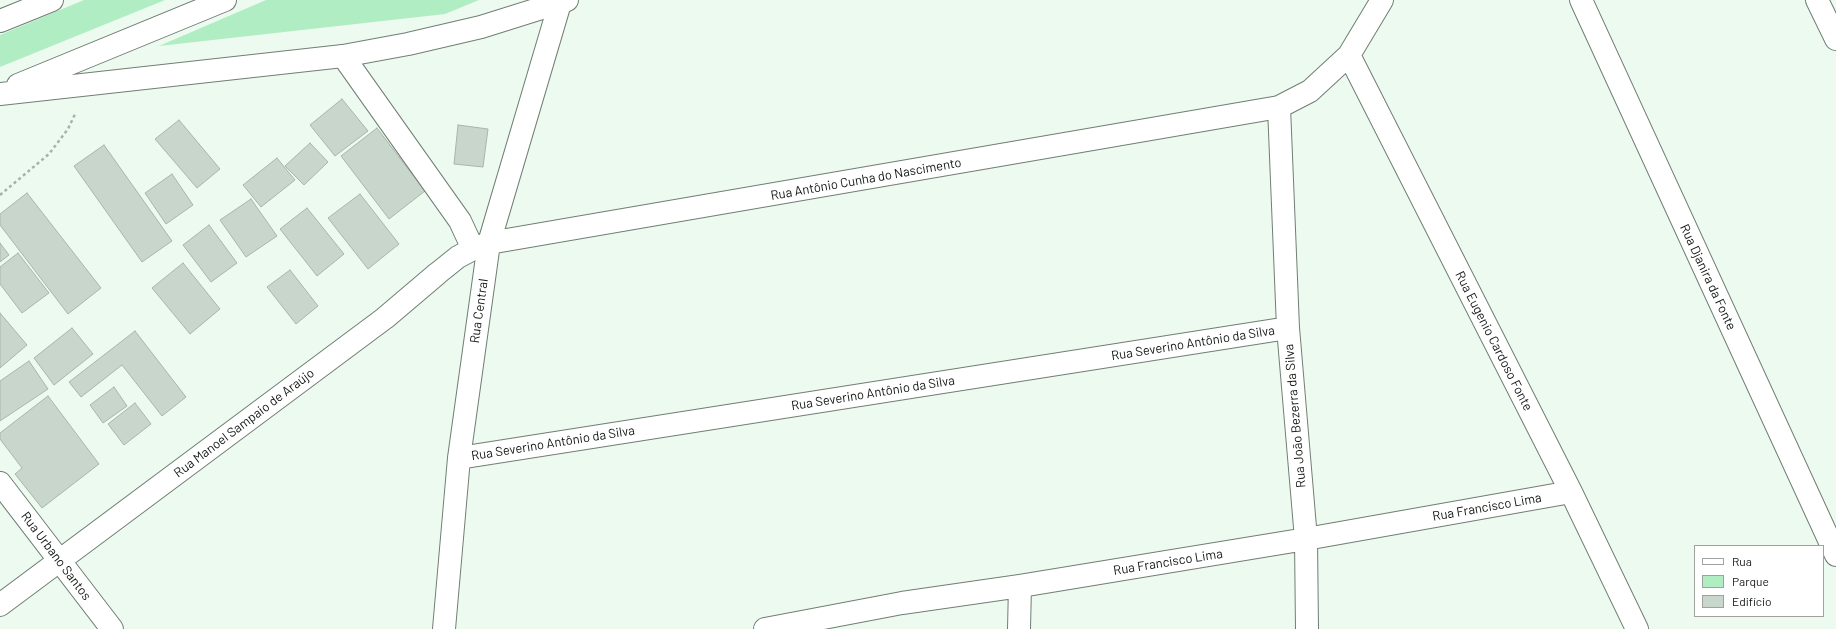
<!DOCTYPE html>
<meta charset="utf-8">
<style>
body{margin:0}
#map{position:relative;width:1836px;height:629px;overflow:hidden;background:#ecfaf0;font-family:Barlow,sans-serif}
canvas{display:block}
.legend{position:absolute;left:1694px;top:545px;width:130px;height:72px;box-sizing:border-box;background:#fff;border:1px solid #a0a2a1;margin:0;padding:5px 7px;list-style:none;font-size:12px;color:#121713}
.legend li{display:flex;align-items:center;gap:8px;height:20px}
.legend b{width:20px;border:1px solid #a0a2a1}
</style>
<div id="map">
<canvas width="1836" height="629"></canvas>
<ul class="legend">
<li><b style="height:5px;background:#fff"></b>Rua</li>
<li><b style="height:11px;background:#b0edc2"></b>Parque</li>
<li><b style="height:11px;background:#c9d6cc"></b>Edifício</li>
</ul>
</div>
<script>
const context = document.querySelector('canvas').getContext('2d');
context.lineJoin = 'round';
function fillPath(path, color) {
  context.fillStyle = color;
  context.fill(path, 'evenodd');
}
function toPath(rows) {
  const path = new Path2D();
  for (const r of rows) {
    path.moveTo(r[0], r[1]);
    for (let i = 2; i < r.length; i += 2) path.lineTo(r[i], r[i + 1]);
  }
  return path;
}
function stroke(path, color, width, dash) {
  context.strokeStyle = color;
  context.lineWidth = width;
  context.lineCap = dash ? 'butt' : 'round';
  context.setLineDash(dash || []);
  context.stroke(path);
}
function write(font, color, halo, rows, align = 'center') {
  context.font = font + ' Barlow,sans-serif';
  context.lineWidth = 3;
  context.setLineDash([]);
  context.textBaseline = 'middle';
  context.strokeStyle = halo;
  context.fillStyle = color;
  for (const [text, x, y, turn = 0] of rows) {
    context.save();
    context.translate(x, y);
    context.rotate((+turn || 0) * Math.PI / 180);
    context.textAlign = isNaN(turn) ? turn : align;
    if (halo) context.strokeText(text, 0, 0);
    context.fillText(text, 0, 0);
    context.restore();
  }
}
const green = toPath([
 [84,0,165,0,0,67,0,35],
 [266,0,479,0,445,14,159,46]
]);
const building = toPath([
 [342,99,368,131,335,156,310,125,342,99],
 [179,120,220,169,197,188,155,139,179,120],
 [458,125,488,129,483,167,454,164,458,125],
 [377,128,425,191,389,219,341,156,377,128],
 [310,143,328,162,304,185,285,166,310,143],
 [104,145,172,241,142,262,74,166,104,145],
 [277,158,295,180,261,207,243,185,277,158],
 [172,174,193,205,166,224,145,193,172,174],
 [27,193,101,288,68,314,0,225,0,214,27,193],
 [360,194,399,244,368,269,328,218,360,194],
 [251,199,277,236,246,257,220,220,251,199],
 [307,208,344,254,317,276,280,229,307,208],
 [209,225,237,263,211,282,183,245,209,225],
 [0,243,9,255,0,262,0,243],
 [18,253,49,293,22,313,0,284,0,267,18,253],
 [183,263,220,309,190,334,152,288,183,263],
 [290,270,318,306,296,324,267,287,290,270],
 [0,313,27,345,0,368,0,313],
 [72,328,93,354,54,385,34,358,72,328],
 [135,331,186,397,162,416,122,365,81,397,69,382,135,331],
 [29,361,48,389,0,421,0,381,29,361],
 [114,387,127,406,103,423,90,405,114,387],
 [48,396,99,464,42,508,15,474,22,468,0,439,0,433,48,396],
 [135,403,151,424,124,445,108,424,135,403]
]);
const path = toPath([
 [0,195,49,154,68,129,76,112]
]);
const minor = toPath([
 [1581,0,1836,555],
 [1817,0,1836,39],
 [1349,55,1571,492,1637,629],
 [343,56,460,221,473,249],
 [1279,107,1288,328,1306,539,1307,629],
 [459,458,1288,328],
 [0,483,112,629],
 [0,605,385,318,438,273,458,257,473,249,489,243,1279,107,1310,91,1349,55,1382,0],
 [444,629,459,458,489,243,560,3],
 [765,629,902,603,1020,586,1306,539,1571,492],
 [1019,629,1020,586]
]);
const highway = toPath([
 [0,21,52,0],
 [18,85,225,0],
 [0,94,343,56,408,44,481,27,567,0]
]);
const streetNames = [
 ["Rua Antônio Cunha do Nascimento",866,179,-10],
 ["Rua Djanira da Fonte",1708,277,65],
 ["Rua Central",479,311,-82],
 ["Rua Eugenio Cardoso Fonte",1494,341,63],
 ["Rua Severino Antônio da Silva",1193,343,-9],
 ["Rua Severino Antônio da Silva",873,393,-9],
 ["Rua João Bezerra da Silva",1295,416,-95],
 ["Rua Manoel Sampaio de Araújo",244,423,-37],
 ["Rua Severino Antônio da Silva",553,443,-9],
 ["Rua Francisco Lima",1487,507,-10],
 ["Rua Urbano Santos",56,556,53],
 ["Rua Francisco Lima",1168,562,-9]
];
fillPath(green, '#b0edc2');
fillPath(building, '#c9d6cc');
stroke(building, '#a8b5ab', 1);
stroke(minor, '#717e74', 24);
stroke(highway, '#717e74', 24);
stroke(path, '#a7b2aa', 2.5, [3, 3]);
stroke(minor, '#fff', 22);
stroke(highway, '#fff', 22);
write('13px', '#121713', '#fff', streetNames);
</script>
